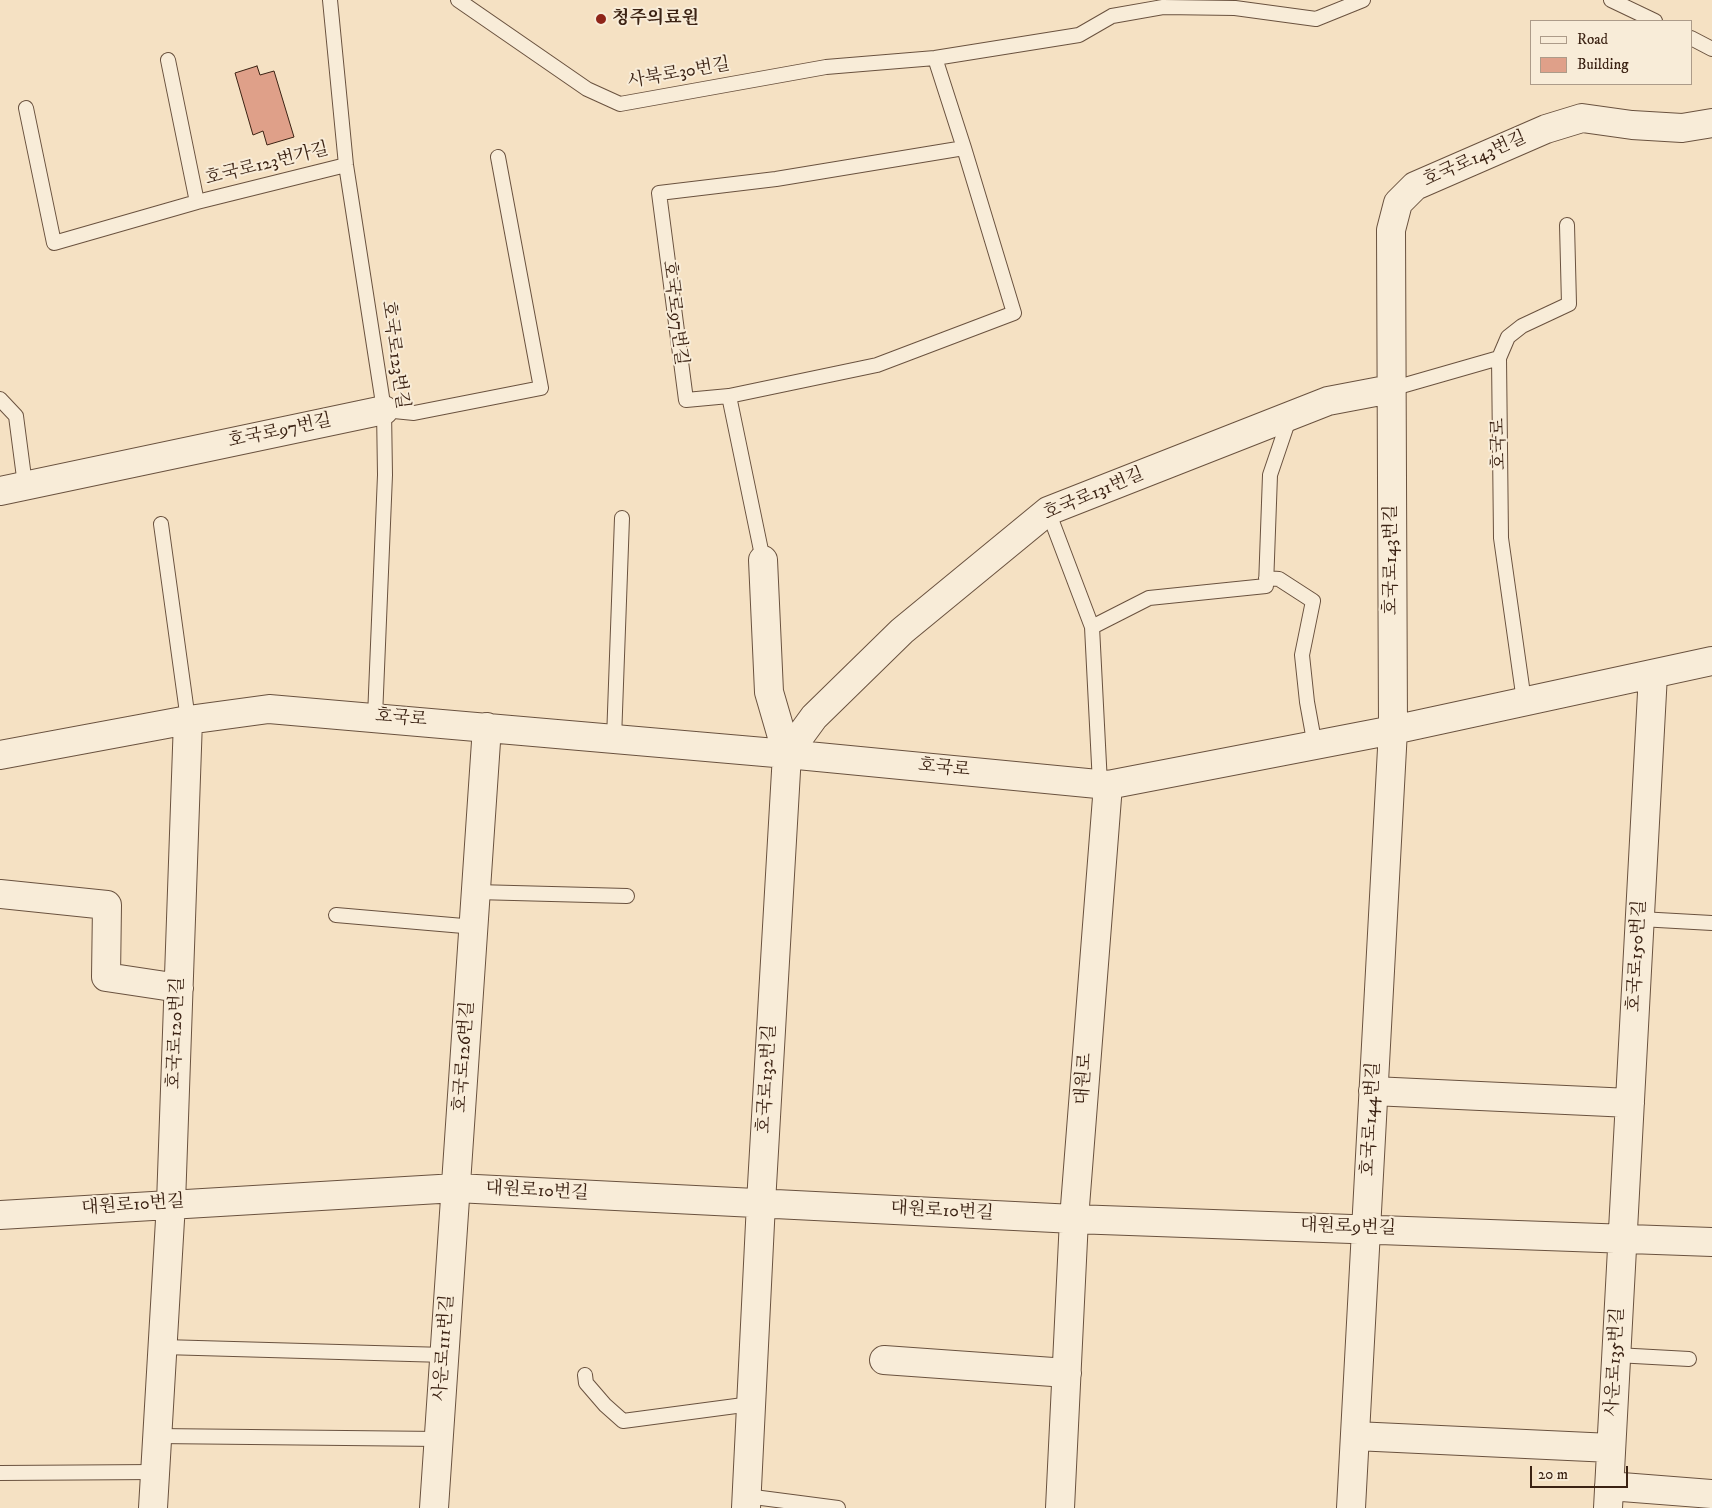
<!DOCTYPE html>
<meta charset="utf-8">
<style>
body{margin:0}
#map{position:relative;width:1712px;height:1508px;overflow:hidden;background:#f5e1c3;font-family:"IM FELL DW Pica",serif}
canvas{display:block}
.legend{position:absolute;left:1530px;top:20px;width:162px;height:65px;box-sizing:border-box;background:#f8ecd8;border:1px solid #ac9b89;margin:0;padding:6px 9px;list-style:none;font-size:15px;color:#3b2213}
.legend li{display:flex;align-items:center;gap:10px;height:25px}
.legend b{width:25px;border:1px solid #ac9b89}
.scale{position:absolute;left:1530px;top:1466px;width:98px;height:22px;box-sizing:border-box;border:2px solid #3b2213;border-top:0;padding-left:6px;font-size:15px;line-height:18px;white-space:nowrap;color:#3b2213;-webkit-text-stroke:4px #f8ecd8;paint-order:stroke}
</style>
<div id="map">
<canvas width="1712" height="1508"></canvas>
<ul class="legend">
<li><b style="height:6px;background:#f8ecd8"></b>Road</li>
<li><b style="height:14px;background:#dfa089"></b>Building</li>
</ul>
<div class="scale">20 m</div>
</div>
<script>
const context = document.querySelector('canvas').getContext('2d');
context.lineJoin = 'round';
function fillPath(path, color) {
  context.fillStyle = color;
  context.fill(path, 'evenodd');
}
function toPath(rows) {
  const path = new Path2D();
  for (const r of rows) {
    path.moveTo(r[0], r[1]);
    for (let i = 2; i < r.length; i += 2) path.lineTo(r[i], r[i + 1]);
  }
  return path;
}
function stroke(path, color, width, dash) {
  context.strokeStyle = color;
  context.lineWidth = width;
  context.lineCap = dash ? 'butt' : 'round';
  context.setLineDash(dash || []);
  context.stroke(path);
}
function write(font, color, halo, rows, align = 'center') {
  context.font = font + ' "IM FELL DW Pica","Noto Serif KR",serif';
  context.lineWidth = 4;
  context.setLineDash([]);
  context.textBaseline = 'middle';
  context.strokeStyle = halo;
  context.fillStyle = color;
  for (const [text, x, y, turn = 0] of rows) {
    context.save();
    context.translate(x, y);
    context.rotate((+turn || 0) * Math.PI / 180);
    context.textAlign = isNaN(turn) ? turn : align;
    if (halo) context.strokeText(text, 0, 0);
    context.fillText(text, 0, 0);
    context.restore();
  }
}
const building = toPath([
 [257,66,260,75,274,71,294,137,267,145,263,131,253,135,235,73,257,66]
]);
const service = toPath([
 [330,0,346,165,384,410,385,475,375,717],
 [458,0,587,89,620,104,826,67,935,58,1079,35,1112,16,1163,7,1235,8,1316,19,1363,0],
 [1611,0,1655,21],
 [1691,38,1712,49],
 [935,58,964,148,1014,313,877,365,729,396,686,400,659,193,776,179,964,148],
 [168,60,197,202],
 [26,108,54,243,197,202,346,165],
 [1391,389,1499,358],
 [729,396,763,560],
 [0,399,16,416,25,485],
 [384,410,414,413,541,388,498,157],
 [1048,511,1092,627,1100,784],
 [161,524,188,720],
 [1266,578,1279,579,1313,601,1302,655,1307,702,1315,746],
 [1092,627,1149,598,1266,586,1270,475,1290,416],
 [1524,701,1501,538,1499,358,1508,337,1522,326,1569,304,1567,225],
 [614,739,622,518],
 [476,892,627,896],
 [336,915,475,927],
 [1640,919,1712,923],
 [163,1347,445,1355],
 [1616,1355,1689,1359],
 [585,1375,586,1383,605,1405,623,1421,751,1404],
 [157,1436,439,1439],
 [0,1473,155,1472],
 [746,1496,838,1508]
]);
const minor = toPath([
 [0,491,384,410],
 [787,754,814,717,902,631,1048,511,1328,401,1391,389],
 [0,755,188,720,269,709,787,754,1108,785,1393,730,1712,661],
 [0,894,107,905,106,977,179,988],
 [1373,1091,1630,1103],
 [0,1215,456,1188,1074,1219,1712,1242],
 [884,1360,1067,1373],
 [1355,1436,1611,1448],
 [1609,1486,1712,1494],
 [153,1508,171,1203,188,720],
 [434,1508,487,727],
 [746,1508,761,1203,787,754,769,692,763,560],
 [1060,1508,1074,1219,1108,785],
 [1351,1508,1393,730,1391,230,1398,203,1415,186,1546,129,1582,118,1632,125,1682,128,1712,123],
 [1608,1508,1653,674]
]);
const markers = [
 [601,19,6,"#8f2418"]
];
const poiNames = [
 ["청주의료원",612,19]
];
const streetNames = [
 ["사북로30번길",679,74,-10],
 ["호국로143번길",1475,160,-24],
 ["호국로123번가길",267,165,-14],
 ["호국로97번길",674,313,83],
 ["호국로123번길",394,355,82],
 ["호국로97번길",280,432,-12],
 ["호국로",1500,444,-91],
 ["호국로131번길",1094,495,-23],
 ["호국로143번길",1392,560,-90],
 ["호국로",401,719,5],
 ["호국로",944,769,6],
 ["호국로150번길",1638,956,-87],
 ["호국로120번길",177,1033,-88],
 ["호국로126번길",465,1057,-86],
 ["호국로132번길",768,1079,-87],
 ["대원로",1085,1079,-86],
 ["호국로144번길",1372,1119,-87],
 ["대원로10번길",537,1192,3],
 ["대원로10번길",133,1206,-4],
 ["대원로10번길",942,1212,3],
 ["대원로9번길",1348,1228,2],
 ["사운로111번길",445,1348,-86],
 ["사운로135번길",1616,1362,-87]
];
fillPath(building, '#dfa089');
stroke(building, '#3b2213', 1);
stroke(service, '#6a523f', 16);
stroke(minor, '#6a523f', 30);
stroke(service, '#f8ecd8', 14);
stroke(minor, '#f8ecd8', 28);
for (const [x, y, r, color] of markers) {
  const dot = new Path2D();
  dot.arc(x, y, r, 0, 2 * Math.PI);
  context.fillStyle = color;
  context.fill(dot);
  stroke(dot, '#f8ecd8', 2);
}
write('bold 18px', '#3b2213', '#f8ecd8', poiNames, 'left');
write('18px', '#3b2213', '#f8ecd8', streetNames);
</script>
